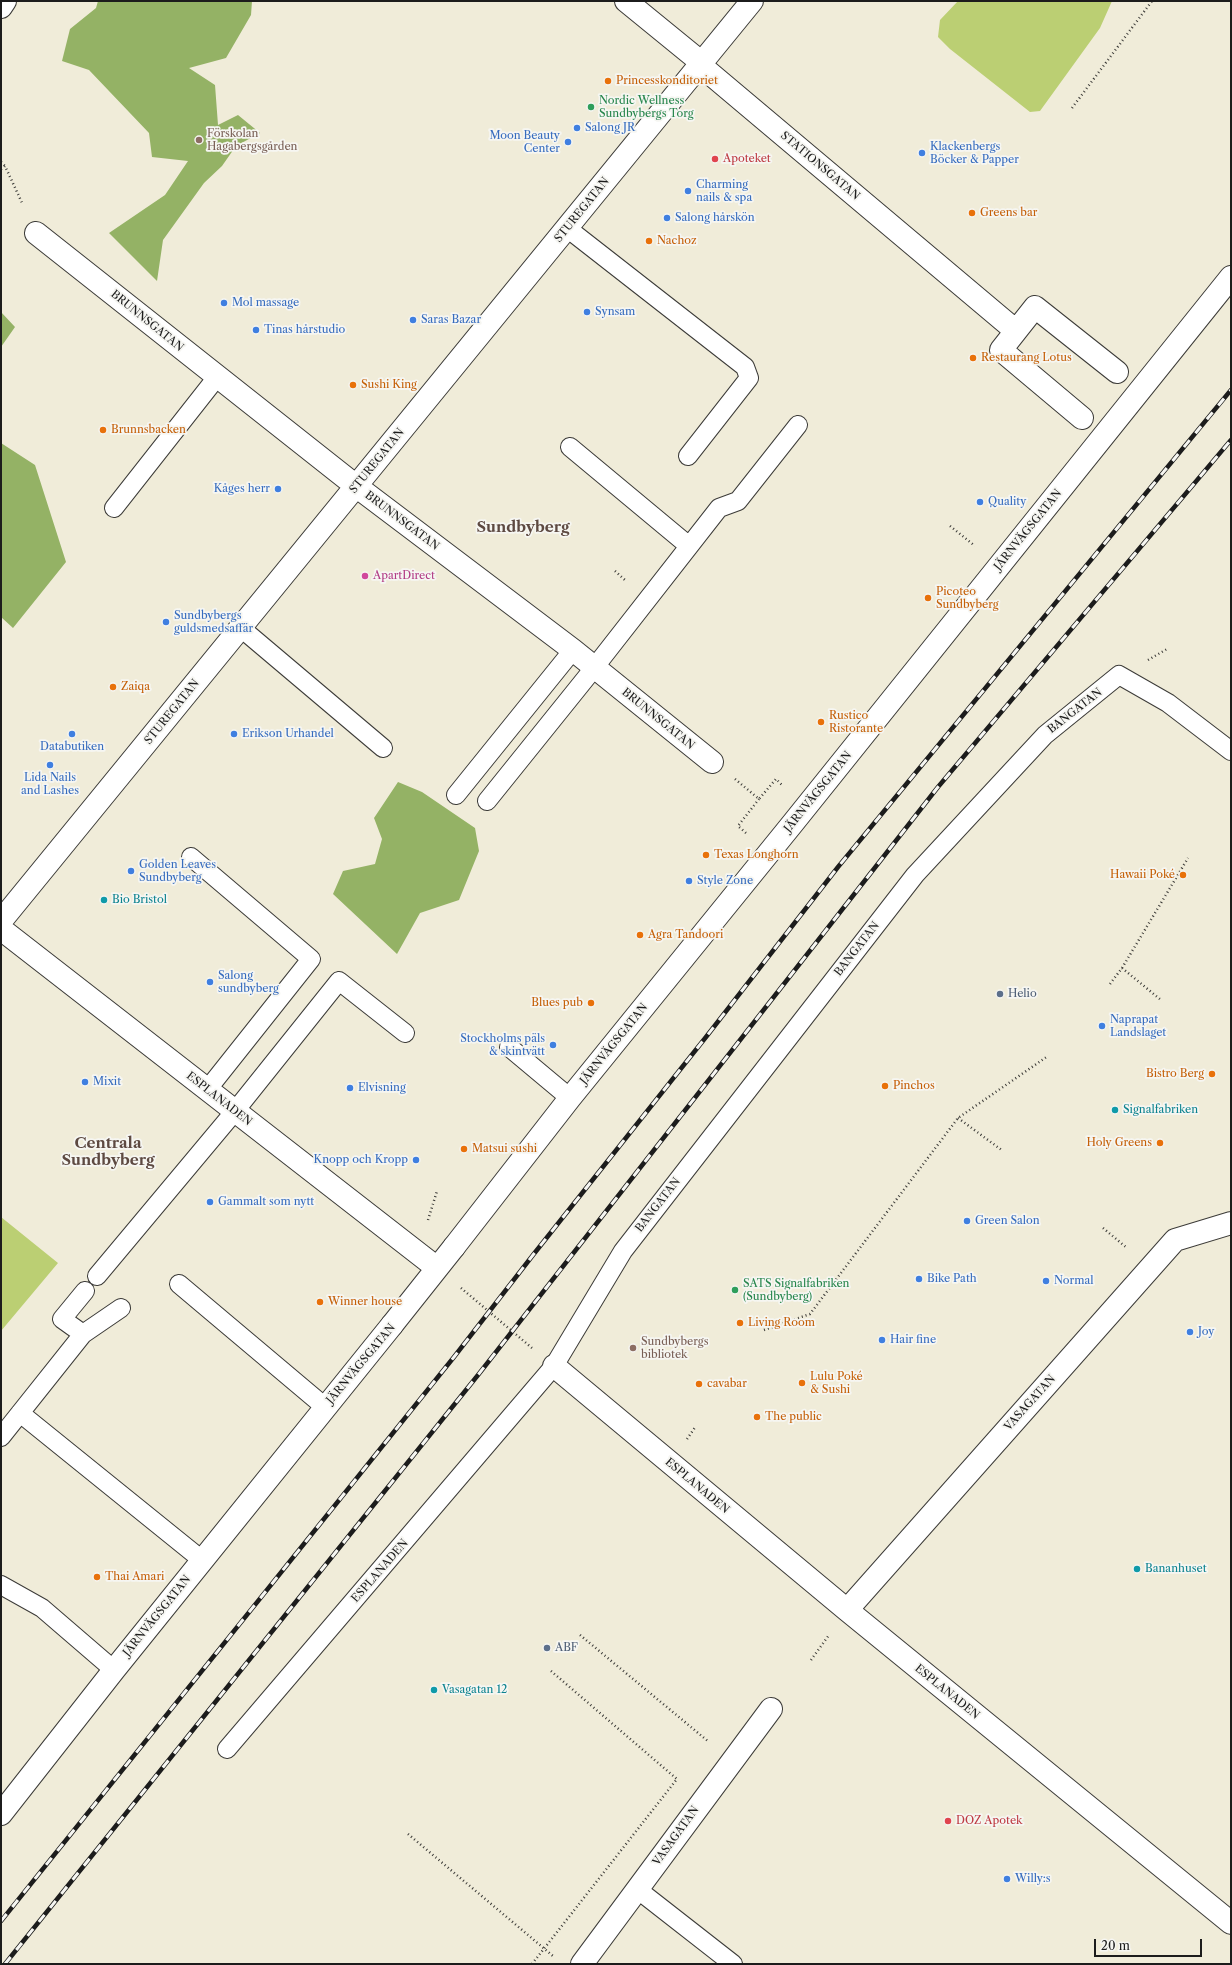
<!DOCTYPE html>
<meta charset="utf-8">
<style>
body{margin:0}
#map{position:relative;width:1232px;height:1965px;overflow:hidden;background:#f0ecd9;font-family:"Libre Caslon Text",serif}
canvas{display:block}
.frame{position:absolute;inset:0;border:2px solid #1c1c1c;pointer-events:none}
.scale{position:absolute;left:1094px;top:1939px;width:108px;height:18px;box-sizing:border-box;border:2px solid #1c1c1c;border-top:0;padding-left:5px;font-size:12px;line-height:14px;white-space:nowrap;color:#1c1c1c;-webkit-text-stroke:3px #f6f6f2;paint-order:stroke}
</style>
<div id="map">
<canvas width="1232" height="1965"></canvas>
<div class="frame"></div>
<div class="scale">20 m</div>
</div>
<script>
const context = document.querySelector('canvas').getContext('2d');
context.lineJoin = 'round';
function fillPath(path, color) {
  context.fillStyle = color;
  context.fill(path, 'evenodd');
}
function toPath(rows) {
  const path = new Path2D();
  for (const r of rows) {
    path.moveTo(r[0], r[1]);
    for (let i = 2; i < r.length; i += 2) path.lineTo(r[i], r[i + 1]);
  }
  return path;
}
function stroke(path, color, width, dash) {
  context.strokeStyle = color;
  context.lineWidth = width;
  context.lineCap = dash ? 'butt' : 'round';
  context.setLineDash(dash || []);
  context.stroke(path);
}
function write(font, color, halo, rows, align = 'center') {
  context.font = font + ' "Libre Caslon Text",serif';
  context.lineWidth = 3.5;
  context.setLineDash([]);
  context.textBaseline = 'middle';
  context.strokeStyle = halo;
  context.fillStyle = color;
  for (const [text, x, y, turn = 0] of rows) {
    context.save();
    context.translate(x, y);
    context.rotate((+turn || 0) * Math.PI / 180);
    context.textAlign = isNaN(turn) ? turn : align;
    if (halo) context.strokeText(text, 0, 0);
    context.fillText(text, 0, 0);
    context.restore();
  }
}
const green = toPath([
 [958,1,1112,1,1100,28,1040,111,1030,112,950,49,938,37,940,20],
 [1,1217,58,1263,1,1331]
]);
const forest = toPath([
 [98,1,252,1,251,15,226,58,189,68,215,85,218,125,238,115,260,133,236,146,222,166,204,183,163,240,157,281,109,233,165,195,188,161,152,157,149,133,89,70,62,61,70,29,96,8],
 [1,312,15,327,1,347],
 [1,443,35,465,66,562,13,628,1,617],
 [398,782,422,792,475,828,479,851,459,900,420,913,397,954,333,894,343,871,375,864,382,839,374,818]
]);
const path = toPath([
 [1072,108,1152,1],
 [1,162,5,166],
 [1,169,5,166,23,205],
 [950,526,975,546],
 [615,571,625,580,624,582],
 [1148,660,1167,649],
 [735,779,759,799,776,779,783,786],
 [746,833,738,826,759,799],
 [1122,968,1161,1000],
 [1110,984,1122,968,1188,858],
 [958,1118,1003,1151],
 [428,1220,437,1191],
 [1103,1228,1127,1248],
 [461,1288,532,1348],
 [764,1330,810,1314,958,1118,1048,1056],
 [687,1439,696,1426],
 [580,1635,709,1742],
 [811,1660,829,1635],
 [551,1671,678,1780],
 [408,1834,553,1956],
 [532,1964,677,1779]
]);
const service = toPath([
 [567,228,745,367,749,378,688,456],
 [570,447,689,546],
 [114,508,217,377],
 [241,628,383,748],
 [456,795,573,650],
 [487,801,594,668,719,508,738,501,798,425],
 [191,857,311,959,207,1090],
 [509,1047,570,1098],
 [97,1276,235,1111,339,981,405,1033],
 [179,1284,325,1407],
 [83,1334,121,1308],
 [20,1413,202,1560],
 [1,1437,83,1334,62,1319,85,1291],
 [1,1585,42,1608,114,1670],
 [227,1749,554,1366,623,1251,915,875,1045,735,1119,675,1168,703,1231,751],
 [637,1889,733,1964]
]);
const pedestrian = toPath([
 [626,1,702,63,706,70,1016,331],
 [1082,418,1001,350,1016,331,1035,307,1117,372]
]);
const minor = toPath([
 [1,7,5,1],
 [36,233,356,486,573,650,712,762],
 [1,921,752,1],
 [1,929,437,1268],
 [392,1325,454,1247],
 [554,1366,847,1610,1231,1923],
 [847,1610,1175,1240,1231,1223],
 [582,1964,771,1709]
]);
const tertiary = toPath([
 [454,1247,570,1098,793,823,1231,277],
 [1,1814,114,1670,392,1325]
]);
const rail = toPath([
 [1,1921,454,1357,533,1255,706,1037,838,867,1231,390],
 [5,1964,478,1375,938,787,1231,440]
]);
const markers = [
 [608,81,4,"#e8710a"],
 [591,107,4,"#2e9e5b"],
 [577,128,4,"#3f7fe0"],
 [199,140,4,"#8d6e63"],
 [568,142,4,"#3f7fe0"],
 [922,153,4,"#3f7fe0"],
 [715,159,4,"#e0444e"],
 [688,191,4,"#3f7fe0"],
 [972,213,4,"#e8710a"],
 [667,218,4,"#3f7fe0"],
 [649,241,4,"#e8710a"],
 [224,303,4,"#3f7fe0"],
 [587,312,4,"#3f7fe0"],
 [413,320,4,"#3f7fe0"],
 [256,330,4,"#3f7fe0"],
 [973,358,4,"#e8710a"],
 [353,385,4,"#e8710a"],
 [103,430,4,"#e8710a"],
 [278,489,4,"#3f7fe0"],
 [980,502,4,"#3f7fe0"],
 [365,576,4,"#d1479c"],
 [928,598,4,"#e8710a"],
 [166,622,4,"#3f7fe0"],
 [113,687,4,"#e8710a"],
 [821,722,4,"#e8710a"],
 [72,734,4,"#3f7fe0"],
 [234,734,4,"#3f7fe0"],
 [50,765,4,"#3f7fe0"],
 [706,855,4,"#e8710a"],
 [131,871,4,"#3f7fe0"],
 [1183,875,4,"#e8710a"],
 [689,881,4,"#3f7fe0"],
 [104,900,4,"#0f9aa8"],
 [640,935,4,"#e8710a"],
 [210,982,4,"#3f7fe0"],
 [1000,994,4,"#5c6f8a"],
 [591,1003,4,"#e8710a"],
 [1102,1026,4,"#3f7fe0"],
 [553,1045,4,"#3f7fe0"],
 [1212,1074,4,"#e8710a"],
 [85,1082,4,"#3f7fe0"],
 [885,1086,4,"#e8710a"],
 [350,1088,4,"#3f7fe0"],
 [1115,1110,4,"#0f9aa8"],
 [1160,1143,4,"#e8710a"],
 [464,1149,4,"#e8710a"],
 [416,1160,4,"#3f7fe0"],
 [210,1202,4,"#3f7fe0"],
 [967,1221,4,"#3f7fe0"],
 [919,1279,4,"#3f7fe0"],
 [1046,1281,4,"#3f7fe0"],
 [735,1290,4,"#2e9e5b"],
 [320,1302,4,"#e8710a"],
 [740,1323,4,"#e8710a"],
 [1190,1332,4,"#3f7fe0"],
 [882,1340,4,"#3f7fe0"],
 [633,1348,4,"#8d6e63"],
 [802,1383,4,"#e8710a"],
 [699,1384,4,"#e8710a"],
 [757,1417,4,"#e8710a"],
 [1137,1569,4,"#0f9aa8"],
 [97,1577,4,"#e8710a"],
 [547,1648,4,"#5c6f8a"],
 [434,1690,4,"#0f9aa8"],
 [948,1821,4,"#e0444e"],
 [1007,1879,4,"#3f7fe0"]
];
const foodNames = [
 ["Princesskonditoriet",616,81],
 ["Greens bar",980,213],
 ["Nachoz",657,241],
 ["Restaurang Lotus",981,358],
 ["Sushi King",361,385],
 ["Brunnsbacken",111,430],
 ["Picoteo",936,592],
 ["Sundbyberg",936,605],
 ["Zaiqa",121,687],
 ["Rustico",829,716],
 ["Ristorante",829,729],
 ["Texas Longhorn",714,855],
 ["Hawaii Poké",1175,875,"right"],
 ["Agra Tandoori",648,935],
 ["Blues pub",583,1003,"right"],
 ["Bistro Berg",1204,1074,"right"],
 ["Pinchos",893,1086],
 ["Holy Greens",1152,1143,"right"],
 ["Matsui sushi",472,1149],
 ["Winner house",328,1302],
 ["Living Room",748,1323],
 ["Lulu Poké",810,1377],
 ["& Sushi",810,1390],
 ["cavabar",707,1384],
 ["The public",765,1417],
 ["Thai Amari",105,1577]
];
const leisureNames = [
 ["Nordic Wellness",599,101],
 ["Sundbybergs Torg",599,114],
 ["SATS Signalfabriken",743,1284],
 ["(Sundbyberg)",743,1297]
];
const shopNames = [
 ["Salong JR",585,128],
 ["Moon Beauty",560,136,"right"],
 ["Center",560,149,"right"],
 ["Klackenbergs",930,147],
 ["Böcker & Papper",930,160],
 ["Charming",696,185],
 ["nails & spa",696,198],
 ["Salong hårskön",675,218],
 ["Mol massage",232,303],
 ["Synsam",595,312],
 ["Saras Bazar",421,320],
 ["Tinas hårstudio",264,330],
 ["Kåges herr",270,489,"right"],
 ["Quality",988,502],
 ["Sundbybergs",174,616],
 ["guldsmedsaffär",174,629],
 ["Erikson Urhandel",242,734],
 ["Databutiken",72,747,"center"],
 ["Lida Nails",50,778,"center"],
 ["and Lashes",50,791,"center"],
 ["Golden Leaves",139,865],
 ["Sundbyberg",139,878],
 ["Style Zone",697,881],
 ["Salong",218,976],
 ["sundbyberg",218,989],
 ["Naprapat",1110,1020],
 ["Landslaget",1110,1033],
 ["Stockholms päls",545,1039,"right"],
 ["& skintvätt",545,1052,"right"],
 ["Mixit",93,1082],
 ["Elvisning",358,1088],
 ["Knopp och Kropp",408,1160,"right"],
 ["Gammalt som nytt",218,1202],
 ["Green Salon",975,1221],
 ["Bike Path",927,1279],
 ["Normal",1054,1281],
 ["Joy",1198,1332],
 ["Hair fine",890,1340],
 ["Willy:s",1015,1879]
];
const educationNames = [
 ["Förskolan",207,134],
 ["Hagabergsgården",207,147],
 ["Sundbybergs",641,1342],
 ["bibliotek",641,1355]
];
const healthNames = [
 ["Apoteket",723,159],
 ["DOZ Apotek",956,1821]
];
const streetNames = [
 ["STATIONSGATAN",820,166,40],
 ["STUREGATAN",582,210,-51],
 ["BRUNNSGATAN",147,321,39],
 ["STUREGATAN",377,461,-51],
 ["BRUNNSGATAN",402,521,37],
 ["JÄRNVÄGSGATAN",1028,530,-51],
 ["BANGATAN",1075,711,-38],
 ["STUREGATAN",172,712,-51],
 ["BRUNNSGATAN",658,719,39],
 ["JÄRNVÄGSGATAN",818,792,-51],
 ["BANGATAN",857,949,-52],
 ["JÄRNVÄGSGATAN",614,1044,-51],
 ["ESPLANADEN",219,1099,38],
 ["BANGATAN",658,1205,-52],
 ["JÄRNVÄGSGATAN",361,1364,-50],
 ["VASAGATAN",1030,1403,-48],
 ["ESPLANADEN",697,1486,40],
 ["ESPLANADEN",380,1571,-49],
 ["JÄRNVÄGSGATAN",157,1616,-51],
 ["ESPLANADEN",947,1692,39],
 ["VASAGATAN",676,1836,-54]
];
const hotelNames = [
 ["ApartDirect",373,576]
];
const cultureNames = [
 ["Bio Bristol",112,900],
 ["Signalfabriken",1123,1110],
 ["Bananhuset",1145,1569],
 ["Vasagatan 12",442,1690]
];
const serviceNames = [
 ["Helio",1008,994],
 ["ABF",555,1648]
];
const districtNames = [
 ["Sundbyberg",523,528],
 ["Centrala",108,1144],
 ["Sundbyberg",108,1161]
];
fillPath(green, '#bbcf73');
fillPath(forest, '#94b265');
stroke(service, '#3c3b38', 20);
stroke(pedestrian, '#3c3b38', 24);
stroke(minor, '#3c3b38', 24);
stroke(tertiary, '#3c3b38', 24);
stroke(path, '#3c3b38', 2.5, [1, 3]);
stroke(service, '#fff', 18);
stroke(pedestrian, '#fff', 22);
stroke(minor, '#fff', 22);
stroke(tertiary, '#fff', 22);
stroke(rail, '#1c1c1c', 4.5);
stroke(rail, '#f6f6f2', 3, [9]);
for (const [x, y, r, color] of markers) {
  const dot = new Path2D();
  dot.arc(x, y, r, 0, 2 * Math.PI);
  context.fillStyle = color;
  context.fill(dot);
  stroke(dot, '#f6f6f2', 1.5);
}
write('11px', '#c56008', '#f6f6f2', foodNames, 'left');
write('11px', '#27864d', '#f6f6f2', leisureNames, 'left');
write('11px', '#366cbe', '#f6f6f2', shopNames, 'left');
write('11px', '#785e54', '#f6f6f2', educationNames, 'left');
write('11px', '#be3a42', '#f6f6f2', healthNames, 'left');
write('11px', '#1c1c1c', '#f6f6f2', streetNames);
write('11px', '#b23c85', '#f6f6f2', hotelNames, 'left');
write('11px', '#0d838f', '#f6f6f2', cultureNames, 'left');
write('11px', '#4e5e75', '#f6f6f2', serviceNames, 'left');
write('bold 15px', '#5d4941', '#f6f6f2', districtNames);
</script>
